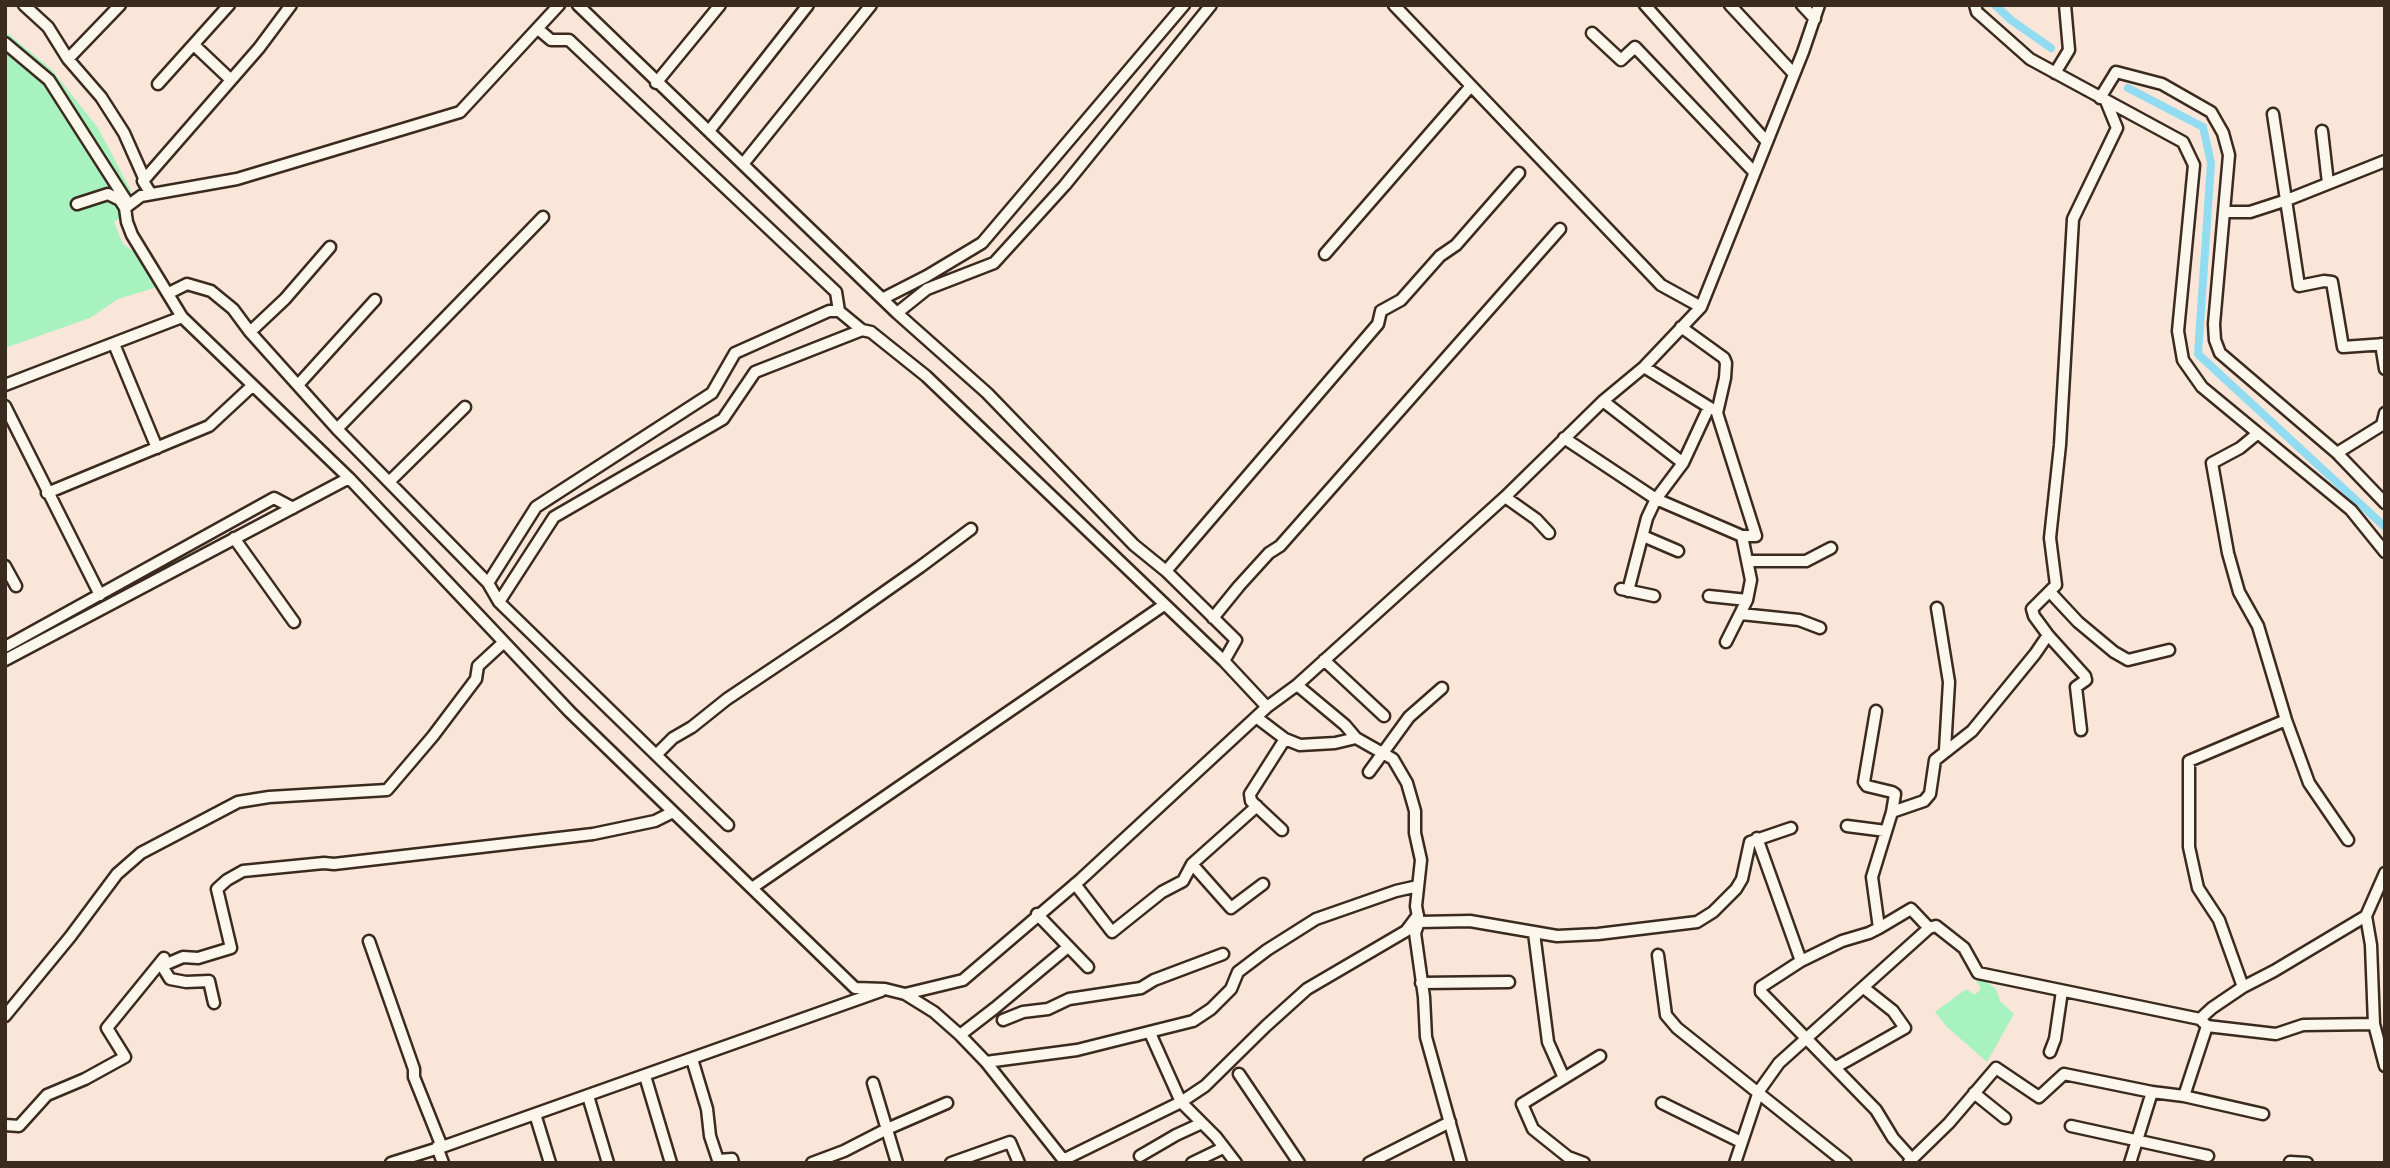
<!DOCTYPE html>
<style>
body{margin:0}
#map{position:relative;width:2390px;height:1168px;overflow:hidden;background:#fae6d8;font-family:"Comic Neue",sans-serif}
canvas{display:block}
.frame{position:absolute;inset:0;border:7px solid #3b2a1e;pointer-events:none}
</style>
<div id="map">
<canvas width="2390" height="1168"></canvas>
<div class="frame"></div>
</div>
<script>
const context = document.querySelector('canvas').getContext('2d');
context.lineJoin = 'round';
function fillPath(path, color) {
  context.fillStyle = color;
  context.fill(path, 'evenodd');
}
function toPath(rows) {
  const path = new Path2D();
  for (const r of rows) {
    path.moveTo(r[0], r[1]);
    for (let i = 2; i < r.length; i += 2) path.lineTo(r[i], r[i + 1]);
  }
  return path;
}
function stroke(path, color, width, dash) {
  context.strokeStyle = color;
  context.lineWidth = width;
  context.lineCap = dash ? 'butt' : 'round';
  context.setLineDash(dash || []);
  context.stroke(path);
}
const green = toPath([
 [5,31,52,70,98,128,139,206,114,222,123,244,150,263,164,285,118,299,90,318,5,348],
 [1978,975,1996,989,2000,1001,2014,1014,1987,1062,1947,1027,1935,1012,1966,989,1975,995,1981,988,1976,980]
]);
const canal = toPath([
 [1995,5,2011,20,2051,48],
 [2128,88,2203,127,2211,163,2198,354,2385,527]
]);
const minor = toPath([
 [24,5,48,27,68,59,101,97,124,133,144,178,143,181,151,194],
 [559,5,460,112,237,179,141,196,125,208,127,222,132,235,182,317,349,478,570,712,855,988,885,989,905,994,934,1012,960,1035,986,1062,1066,1163],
 [578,5,897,313,987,393,1134,545,1166,571,1236,640,1224,661],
 [1394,5,1661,285,1701,307],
 [1645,5,1767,142],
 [1730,5,1794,74],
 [1802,5,1815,19],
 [1975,5,1977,12,2030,59,2183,142,2194,165,2178,331,2183,360,2202,387,2351,510,2385,552],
 [538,29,551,40,569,40,836,292,839,311],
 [1592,33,1621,60,1635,47,1754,172],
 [5,43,49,80,129,205],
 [194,45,231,80],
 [68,59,120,5],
 [2055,73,2069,50,2065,5],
 [656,83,720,5],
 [158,84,229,5],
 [2100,98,2116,72,2162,84,2211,112,2223,133,2229,155,2214,324,2215,340,2220,353,2337,453,2385,503],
 [2273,114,2299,286,2324,281,2332,282,2343,347,2385,344],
 [709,131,808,5],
 [2322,131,2328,183],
 [743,164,871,5],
 [143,181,259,48,291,5],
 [77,204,108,194,120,200,125,208],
 [2225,212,2250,212,2287,200,2385,161],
 [1325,254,1471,86],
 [169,293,187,284,211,291,233,309,250,332,337,429,488,583,499,602,728,825],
 [884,298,927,276,982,243,1184,5],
 [897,313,927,289,994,263,1065,185,1211,5],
 [250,332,285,299,330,247],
 [114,344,157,448],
 [2381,344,2385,369],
 [1644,367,1712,409],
 [5,385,182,317],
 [298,385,375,300],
 [1603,401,1683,463],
 [5,406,100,595],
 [337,429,543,217],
 [2257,434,2240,448,2212,463,2228,553,2239,592,2258,626,2286,720,2309,783,2348,840],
 [1564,438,1656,499,1742,536,1756,536,1717,413,1725,378,1726,363,1724,358,1681,327],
 [2337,453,2382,425,2385,413],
 [389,482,465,407],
 [47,493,209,426,252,386],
 [1505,497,1536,519,1549,533],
 [1643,536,1678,551],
 [234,538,294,622],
 [1748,561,1806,561,1831,548],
 [5,566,16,586],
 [1166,571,1378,324,1381,311,1401,300,1440,256,1456,245,1519,173],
 [488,583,536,507,712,393,735,353,829,311,839,311,862,330,871,332,926,376,1224,661,1267,707],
 [1621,589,1654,596],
 [1628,591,1647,518,1656,499,1683,463,1709,407],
 [2050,592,2078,622,2114,652,2128,660,2169,650],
 [1709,596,1747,600],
 [499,602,554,517,723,419,755,372,862,330],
 [1937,608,1949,682,1945,750],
 [1741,614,1799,620,1820,628],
 [1213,618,1239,586,1269,553,1280,546,1560,229],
 [2048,635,2085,676,2086,680,2076,687,2081,730],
 [1726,642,1747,600,1751,580,1742,536],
 [5,647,274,498,293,508],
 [5,660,349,478],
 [1324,660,1384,716],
 [1297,685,1345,725,1356,738],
 [1876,711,1864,782,1867,786,1892,792,1895,794,1892,812],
 [1256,717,1285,739,1300,745,1335,743,1356,738,1393,759,1407,783,1415,811,1415,833,1421,860,1416,906,1419,922,1415,933,1424,997,1426,1037,1461,1163],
 [657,754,673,738,692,727,727,699,836,626,920,567,971,529],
 [1369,772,1409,717,1442,688],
 [1847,826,1886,831],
 [1282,830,1251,801,1250,794,1285,739],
 [1757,838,1801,961],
 [1192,864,1231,908,1263,884],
 [2385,873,2366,916,2371,945,2374,1024,2385,1066],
 [1075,884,1112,932,1162,892,1183,881,1192,864,1257,806],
 [752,888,1164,605],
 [1037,914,1088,967],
 [1419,922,1470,921,1557,936,1598,934,1697,922,1713,912,1736,889,1742,879,1750,842,1791,828],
 [1879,928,1869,933,1842,941,1801,961,1761,987,1761,992,1876,1110,1893,1138,1911,1158],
 [1929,928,1911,909,1879,928,1872,877,1892,812,1924,801,1930,794,1935,760,1972,731,2035,654,2048,635,2034,616,2032,609,2056,585,2050,538,2060,445,2073,219,2117,128,2106,101],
 [1534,933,1548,1042,1564,1078],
 [369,941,414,1069,414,1077,442,1147],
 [1658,955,1666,1015,1677,1028,1846,1163],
 [1421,983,1509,982],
 [2243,987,2219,920,2198,888,2189,847,2189,761,2286,720],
 [905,994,963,980,1080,880,1267,707,1297,685,1505,497,1603,401,1644,367,1701,307,1803,52,1819,5],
 [214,1003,209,981,186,982,170,979,162,966,183,957,198,958,231,948,217,889,227,880,243,871,324,863,334,864,593,834,655,821,673,812],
 [5,1016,70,937,117,874,141,853,238,802,269,797,387,790,433,736,476,679,478,666,504,642],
 [1003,1020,1023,1012,1048,1009,1069,999,1141,988,1154,980,1223,954],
 [2207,1026,2276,1034,2303,1025,2374,1024],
 [1150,1033,1181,1102,1216,1137,1236,1163],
 [960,1035,995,1008,1068,947],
 [2050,1052,2055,1039,2062,991],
 [692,1059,707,1109,710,1136,718,1160,732,1159,733,1163],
 [986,1062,1077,1050,1193,1021,1211,1009,1231,989,1238,972,1267,950,1316,919,1396,891,1418,886],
 [1836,1067,1905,1028,1893,1011,1864,988],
 [1239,1074,1299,1163],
 [645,1076,671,1163],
 [873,1083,897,1163],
 [1974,1093,2005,1118],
 [588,1096,608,1163],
 [2184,1096,2263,1114],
 [1662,1103,1741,1142],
 [535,1114,550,1163],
 [5,1125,19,1126,47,1095,85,1079,125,1057,107,1028,164,958],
 [2071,1126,2208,1156],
 [437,1147,443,1163],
 [1140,1156,1176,1135,1202,1123],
 [1063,1160,1181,1102,1205,1086,1266,1026,1307,989,1406,931,1418,915],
 [1909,1162,1949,1123,1996,1068,2039,1097,2064,1074,2152,1092],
 [2290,1162,2307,1163],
 [391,1163,442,1147,881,991],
 [812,1163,844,1151,887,1129,947,1103],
 [951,1163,1010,1142,1019,1163],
 [1192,1163,1223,1148],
 [1369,1163,1450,1122],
 [1584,1163,1568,1157,1533,1129,1522,1104,1600,1056],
 [1735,1163,1759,1091,1779,1063,1929,928,1936,926,1964,948,1978,973,2200,1019],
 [2130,1163,2152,1092,2184,1096,2207,1026,2200,1019,2212,1008,2243,987,2274,971,2366,916]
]);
fillPath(green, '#a8f2c0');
stroke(canal, '#91dcf1', 8);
stroke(minor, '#3b2a1e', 15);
stroke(minor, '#fbf7ec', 10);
</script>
